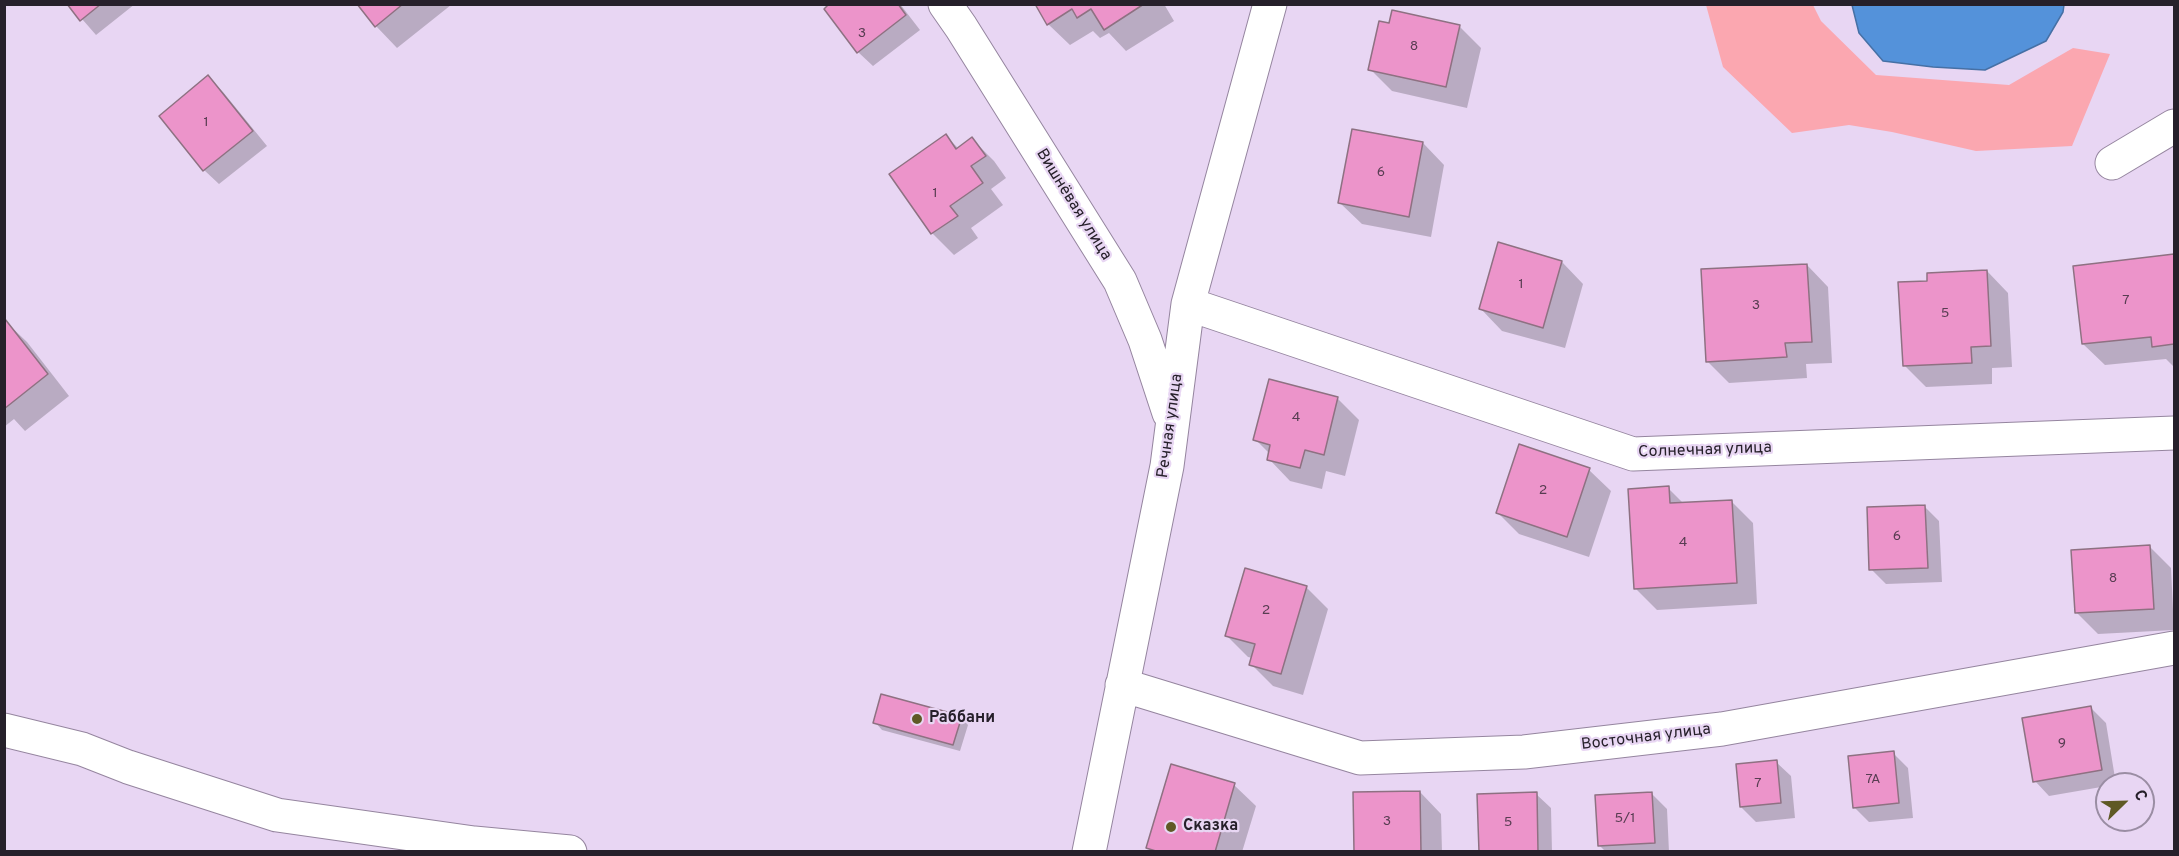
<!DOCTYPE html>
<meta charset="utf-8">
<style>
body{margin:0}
#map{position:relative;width:2179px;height:856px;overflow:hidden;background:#e8d6f3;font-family:Overpass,sans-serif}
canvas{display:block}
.frame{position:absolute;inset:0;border:6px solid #26202a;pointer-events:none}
.north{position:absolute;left:2095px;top:772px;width:60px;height:60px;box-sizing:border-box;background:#e8d6f3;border:2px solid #9a8da3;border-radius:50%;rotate:67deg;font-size:16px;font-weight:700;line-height:24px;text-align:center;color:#26202a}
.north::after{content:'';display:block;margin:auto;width:21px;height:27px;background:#5f5925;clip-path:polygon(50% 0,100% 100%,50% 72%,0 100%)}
</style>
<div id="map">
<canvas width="2179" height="856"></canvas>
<div class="frame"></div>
<div class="north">С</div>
</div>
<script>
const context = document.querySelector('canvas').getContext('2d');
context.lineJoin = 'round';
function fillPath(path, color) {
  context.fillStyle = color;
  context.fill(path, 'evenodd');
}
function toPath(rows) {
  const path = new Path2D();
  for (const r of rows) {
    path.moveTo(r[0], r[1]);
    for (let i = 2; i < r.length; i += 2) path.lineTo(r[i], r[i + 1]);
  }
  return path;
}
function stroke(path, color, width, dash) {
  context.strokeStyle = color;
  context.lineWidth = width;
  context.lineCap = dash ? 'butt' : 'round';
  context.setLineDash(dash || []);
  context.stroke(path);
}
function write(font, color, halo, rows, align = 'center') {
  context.font = font + ' Overpass,sans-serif';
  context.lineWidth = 4.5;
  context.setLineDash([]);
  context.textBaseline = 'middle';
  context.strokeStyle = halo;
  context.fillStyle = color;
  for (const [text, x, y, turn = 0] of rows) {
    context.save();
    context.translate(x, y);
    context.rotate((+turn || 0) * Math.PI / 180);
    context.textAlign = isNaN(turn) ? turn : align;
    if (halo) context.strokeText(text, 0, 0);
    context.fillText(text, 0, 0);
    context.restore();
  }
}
const green = toPath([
 [1706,5,1813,5,1821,21,1876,75,2009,85,2073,48,2110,54,2072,146,1976,151,1892,132,1849,125,1792,133,1723,67]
]);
const water = toPath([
 [1852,5,1852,4,2064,5,2063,12,2046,41,1985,70,1933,67,1883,61,1859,33,1852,5]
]);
const shadow = toPath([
 [69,4,135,4,96,35],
 [358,4,450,4,451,5,397,48,376,26],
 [832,4,900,4,920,30,873,66,858,52],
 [1036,4,1164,4,1174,21,1126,51,1109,33,1100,38,1093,31,1070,45,1048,24],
 [1459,26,1481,48,1467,108,1392,91,1370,69],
 [208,77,223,92,267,146,219,184,204,170],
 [946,136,959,149,972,139,994,161,1006,178,991,189,1003,205,971,228,978,238,954,255,932,233,891,174],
 [1423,143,1444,165,1431,237,1362,224,1340,203],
 [2174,256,2174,367,2166,359,2105,365,2083,344],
 [1562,262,1583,284,1565,348,1502,331,1481,309],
 [1807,265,1828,287,1832,363,1806,364,1807,378,1729,383,1707,361],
 [1987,271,2008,293,2012,367,1992,368,1992,384,1926,387,1904,365,1928,282],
 [5,321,27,342,69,396,25,431,14,419,4,427],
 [1337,398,1359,420,1345,476,1326,471,1322,489,1290,481,1269,459,1270,454,1255,439],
 [1589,470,1611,491,1589,557,1519,534,1498,513],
 [1668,488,1684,504,1731,501,1753,523,1757,604,1657,610,1635,588],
 [1924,506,1939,521,1942,582,1886,584,1871,569],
 [2150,547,2171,568,2174,630,2098,634,2076,612],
 [1246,570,1307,588,1328,609,1303,695,1273,686,1251,664,1253,658,1248,657,1226,635],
 [2091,708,2106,723,2116,784,2107,784,2107,786,2049,796,2035,781],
 [961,717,968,725,960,751,882,730,875,722],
 [1893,753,1908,768,1913,818,1869,822,1854,807],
 [1776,762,1791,776,1795,818,1756,822,1741,807],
 [1234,785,1256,806,1242,852,1153,852,1148,847],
 [1420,792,1441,814,1442,852,1356,852],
 [1536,794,1551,808,1552,852,1480,852],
 [1652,794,1667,809,1669,852,1606,852,1599,845]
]);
const building = toPath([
 [67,4,101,4,80,21,67,4],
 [357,4,403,4,375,27,357,4],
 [829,4,898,4,906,15,857,53,824,9,829,4],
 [1035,4,1144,4,1104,30,1091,9,1077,18,1072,9,1047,25,1035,4],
 [1392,10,1460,25,1446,87,1368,70,1379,21,1389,23,1392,10],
 [208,75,253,131,203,171,159,116,208,75],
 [1352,129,1423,142,1409,217,1338,203,1352,129],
 [946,134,956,149,972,137,986,156,971,166,983,183,950,206,958,216,931,234,889,174,946,134],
 [1498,242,1562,261,1543,328,1479,309,1498,242],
 [2174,254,2174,344,2152,347,2151,337,2082,344,2073,266,2174,254],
 [1807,264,1812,342,1785,343,1787,357,1706,362,1701,269,1807,264],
 [1987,270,1991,346,1971,347,1972,363,1903,366,1898,282,1927,281,1927,273,1987,270],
 [5,319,48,374,4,409,4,320,5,319],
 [1269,379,1338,397,1324,455,1305,450,1300,468,1267,460,1270,445,1253,440,1269,379],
 [1519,444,1590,468,1567,537,1496,513,1519,444],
 [1669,486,1670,503,1732,500,1737,583,1634,589,1628,489,1669,486],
 [1925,505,1928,568,1869,570,1867,507,1925,505],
 [2150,545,2154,609,2075,613,2071,550,2150,545],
 [1245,568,1307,586,1281,674,1249,665,1255,644,1225,636,1245,568],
 [881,694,962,716,953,745,873,723,881,694],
 [2091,706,2102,770,2033,782,2022,718,2091,706],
 [1894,751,1899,803,1853,808,1848,756,1894,751],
 [1777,760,1781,803,1740,807,1736,764,1777,760],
 [1171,764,1235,783,1215,852,1159,852,1146,848,1171,764],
 [1420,791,1421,852,1354,852,1353,792,1420,791],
 [1537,792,1538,851,1479,852,1477,794,1537,792],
 [1652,792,1655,843,1598,846,1595,795,1652,792]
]);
const minor = toPath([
 [945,4,961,27,1120,281,1145,340,1169,413],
 [2112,163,2174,126],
 [1188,304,1633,454,2174,433],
 [1122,685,1360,758,1524,752,1722,729,2174,648],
 [4,730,82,749,128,767,277,815,474,843,570,852],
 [1089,852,1167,466,1188,304,1270,4]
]);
const markers = [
 [917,719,6,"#5f5925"],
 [1171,827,6,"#5f5925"]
];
const numberNames = [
 ["3",862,34],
 ["8",1414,47],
 ["1",206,123],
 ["6",1381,173],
 ["1",935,194],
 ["1",1521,285],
 ["7",2126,301],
 ["3",1756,306],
 ["5",1945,314],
 ["4",1296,418],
 ["2",1543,491],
 ["6",1897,537],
 ["4",1683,543],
 ["8",2113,579],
 ["2",1266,611],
 ["9",2062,744],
 ["7А",1873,780],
 ["7",1758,784],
 ["5/1",1625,819],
 ["3",1387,822],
 ["5",1508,823]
];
const streetNames = [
 ["Вишнёвая улица",1073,205,58],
 ["Речная улица",1171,426,-82],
 ["Солнечная улица",1705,451,-2],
 ["Восточная улица",1646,738,-7]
];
const poiNames = [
 ["Раббани",929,719],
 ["Сказка",1183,827]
];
fillPath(green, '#fba7b0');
fillPath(water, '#5492da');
stroke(water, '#4670a5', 1.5);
fillPath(shadow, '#0003');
fillPath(building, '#ec94ca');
stroke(building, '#8e7182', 1.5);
stroke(minor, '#95859f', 35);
stroke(minor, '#fff', 33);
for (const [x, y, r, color] of markers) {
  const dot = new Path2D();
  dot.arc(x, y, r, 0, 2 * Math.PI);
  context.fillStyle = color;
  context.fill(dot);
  stroke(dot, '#e8d6f3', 2);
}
write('14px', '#583d52', null, numberNames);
write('16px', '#26202a', '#e8d6f3', streetNames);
write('bold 16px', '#26202a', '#e8d6f3', poiNames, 'left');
</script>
